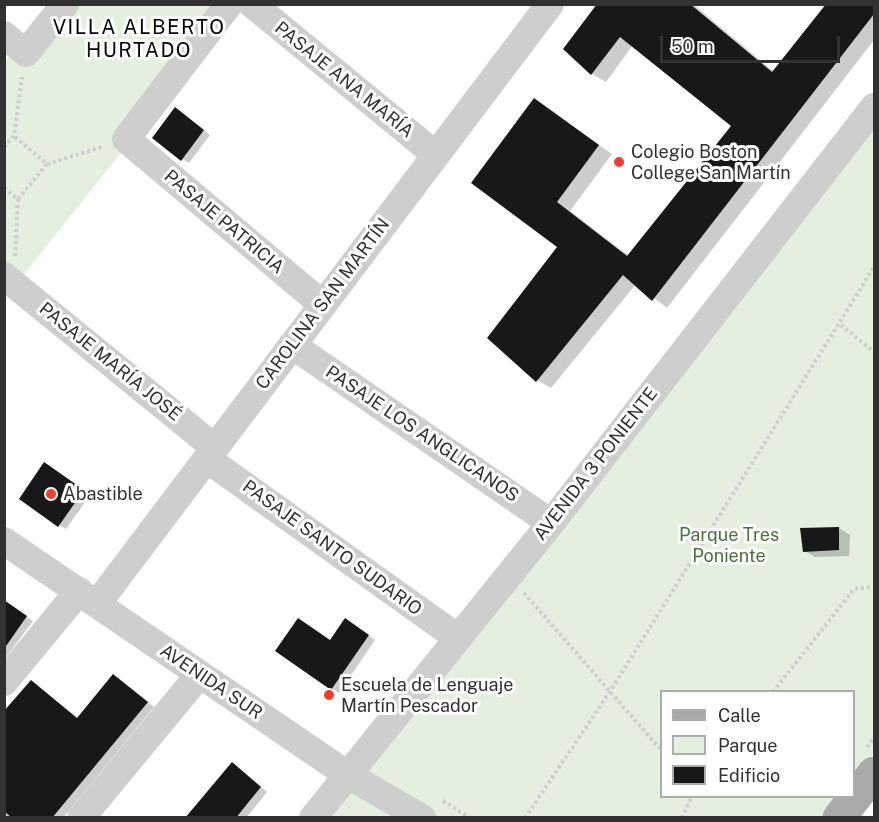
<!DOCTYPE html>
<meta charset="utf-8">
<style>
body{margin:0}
#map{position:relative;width:879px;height:822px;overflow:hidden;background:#fff;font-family:"Public Sans",sans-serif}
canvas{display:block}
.frame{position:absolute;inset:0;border:6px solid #313131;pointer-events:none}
.legend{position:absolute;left:660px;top:690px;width:195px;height:108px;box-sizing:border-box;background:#fff;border:2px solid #adadad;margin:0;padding:8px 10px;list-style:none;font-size:18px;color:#313131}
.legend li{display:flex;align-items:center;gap:12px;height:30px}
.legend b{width:30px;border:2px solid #adadad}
.scale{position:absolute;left:660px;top:36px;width:180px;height:27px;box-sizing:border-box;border:3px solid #313131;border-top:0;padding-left:8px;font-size:18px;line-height:21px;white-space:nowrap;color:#313131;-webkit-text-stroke:4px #fff;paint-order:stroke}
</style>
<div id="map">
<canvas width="879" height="822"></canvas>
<div class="frame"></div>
<ul class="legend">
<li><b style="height:8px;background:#a9a9a9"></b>Calle</li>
<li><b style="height:16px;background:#e5efdf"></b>Parque</li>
<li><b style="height:16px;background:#181818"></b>Edificio</li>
</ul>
<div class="scale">50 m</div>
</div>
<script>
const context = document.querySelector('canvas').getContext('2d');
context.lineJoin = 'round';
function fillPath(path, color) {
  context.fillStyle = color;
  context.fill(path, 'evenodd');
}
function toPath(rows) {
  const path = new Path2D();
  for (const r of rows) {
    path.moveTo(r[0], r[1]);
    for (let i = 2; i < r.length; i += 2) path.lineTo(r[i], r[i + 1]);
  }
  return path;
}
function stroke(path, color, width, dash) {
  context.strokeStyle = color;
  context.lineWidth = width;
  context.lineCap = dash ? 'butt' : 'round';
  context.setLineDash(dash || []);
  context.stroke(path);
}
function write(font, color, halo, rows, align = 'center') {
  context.font = font + ' "Public Sans",sans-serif';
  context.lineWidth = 6;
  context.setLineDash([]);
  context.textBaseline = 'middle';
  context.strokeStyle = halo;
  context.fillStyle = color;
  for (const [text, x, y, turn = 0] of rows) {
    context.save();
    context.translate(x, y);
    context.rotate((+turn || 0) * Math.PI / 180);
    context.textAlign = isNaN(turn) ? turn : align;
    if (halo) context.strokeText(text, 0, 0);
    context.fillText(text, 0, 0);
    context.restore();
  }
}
const green = toPath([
 [75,5,221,5,112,139,124,149,22,277,5,263,4,61],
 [874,125,874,752,854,779,854,692,662,692,662,796,839,797,822,818,327,818]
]);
const shadow = toPath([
 [599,4,693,4,774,72,828,4,874,4,874,40,667,308,636,284,551,388,537,380,559,247,535,100,612,154,570,211,629,256,733,125,633,45,606,82,592,74,565,49],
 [182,113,210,135,189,163,182,159],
 [51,468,90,495,66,529,59,525],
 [839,528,850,535,849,556,815,557,805,551],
 [4,601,33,621,4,660],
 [352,624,375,640,339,693,332,689,331,641],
 [120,680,154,707,63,818,4,818,4,713,31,681,78,719],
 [239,768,267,792,246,818,188,818]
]);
const building = toPath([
 [597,4,690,4,772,72,826,4,874,4,874,14,652,301,623,275,536,382,487,338,557,247,471,183,534,98,599,145,557,202,627,256,731,126,620,37,591,75,563,49],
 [175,107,204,130,181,161,152,138],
 [44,462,84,490,58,527,19,499],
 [839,527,839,550,803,552,800,528],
 [4,600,27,616,4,649],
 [298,618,330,640,345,618,369,635,331,690,275,651],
 [113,674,148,702,52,818,12,818,4,811,4,711,31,680,77,718],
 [232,762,261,787,247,804,236,818,185,818]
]);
const path = toPath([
 [4,147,14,136,22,77],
 [47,164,102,147],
 [4,188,18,199,47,164,14,136],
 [15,256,18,199],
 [841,325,874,352],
 [524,593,662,751],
 [773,692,854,589,874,587],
 [867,747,874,738],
 [443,801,470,818],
 [525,818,611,690,874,267],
 [682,818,692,796]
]);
const minor = toPath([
 [229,4,126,139,323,305],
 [252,4,436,155],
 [4,35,26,53,65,4],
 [4,276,215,448],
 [292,345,551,523],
 [207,459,458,638],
 [4,541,348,775,422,818],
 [97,604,550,4],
 [4,682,79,591],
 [81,818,200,674],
 [313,818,551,523,874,107]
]);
const major = toPath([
 [839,818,874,773]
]);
const markers = [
 [619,162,6,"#ee3e2e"],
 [51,494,6,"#ee3e2e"],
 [329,695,6,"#ee3e2e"]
];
const streetNames = [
 ["PASAJE ANA MARÍA",344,80,39],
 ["PASAJE PATRICIA",224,222,40],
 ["CAROLINA SAN MARTÍN",323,304,-53],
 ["PASAJE MARÍA JOSÉ",110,362,39],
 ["PASAJE LOS ANGLICANOS",422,434,34],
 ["AVENIDA 3 PONIENTE",596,464,-52],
 ["PASAJE SANTO SUDARIO",332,548,36],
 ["AVENIDA SUR",211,682,34]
];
const poiNames = [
 ["Colegio Boston",631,152],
 ["College San Martín",631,173],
 ["Abastible",63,494],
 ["Escuela de Lenguaje",341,685],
 ["Martín Pescador",341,706]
];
const parkNames = [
 ["Parque Tres",729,535],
 ["Poniente",729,556]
];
const neighbourhoodNames = [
 ["VILLA ALBERTO",139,28],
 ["HURTADO",139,51]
];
fillPath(green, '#e5efdf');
fillPath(shadow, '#0003');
fillPath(building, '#181818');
stroke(path, '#cecece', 4, [3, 3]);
stroke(minor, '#cecece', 28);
stroke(major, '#a9a9a9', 33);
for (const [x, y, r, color] of markers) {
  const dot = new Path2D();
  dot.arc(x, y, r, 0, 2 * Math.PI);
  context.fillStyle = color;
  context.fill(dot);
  stroke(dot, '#fff', 2);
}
write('18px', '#313131', '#fff', streetNames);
write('18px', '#313131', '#fff', poiNames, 'left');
write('18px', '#4c703c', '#fff', parkNames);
context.letterSpacing = '1.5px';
write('20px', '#000', '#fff', neighbourhoodNames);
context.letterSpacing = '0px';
</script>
